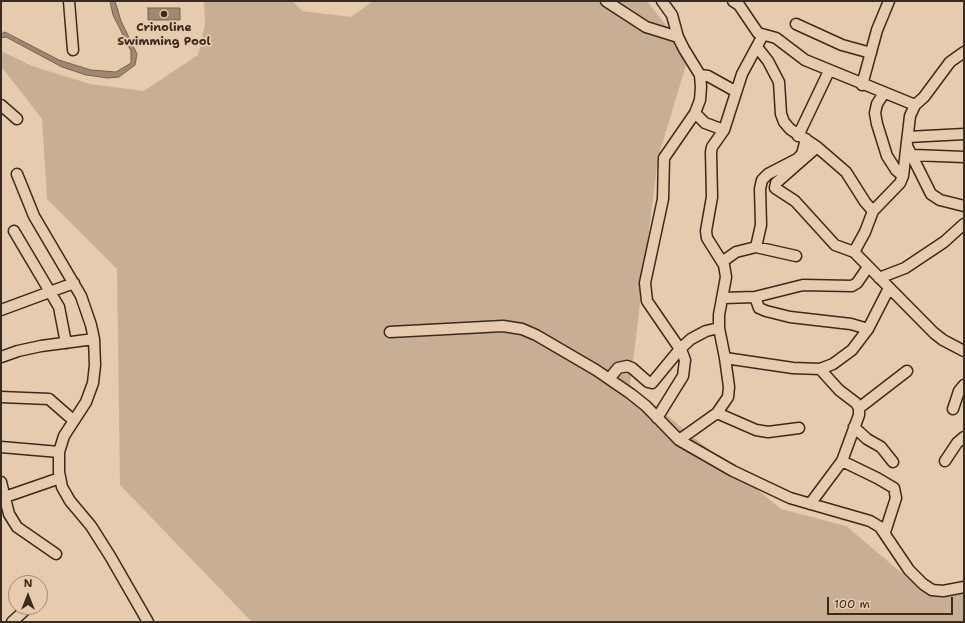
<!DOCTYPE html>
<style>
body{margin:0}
#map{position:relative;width:965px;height:623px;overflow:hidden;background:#e7cbae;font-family:"Shantell Sans",sans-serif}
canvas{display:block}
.frame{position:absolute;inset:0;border:2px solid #3b2a1e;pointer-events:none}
.north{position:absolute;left:8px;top:575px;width:40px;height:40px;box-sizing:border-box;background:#e7cbae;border:1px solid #a28b74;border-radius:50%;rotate:0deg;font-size:11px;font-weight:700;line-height:16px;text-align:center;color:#3b2a1e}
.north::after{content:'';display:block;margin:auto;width:14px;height:18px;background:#3b2a1e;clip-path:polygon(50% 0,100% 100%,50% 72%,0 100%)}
.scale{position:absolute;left:827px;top:597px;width:126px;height:18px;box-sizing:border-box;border:2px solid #3b2a1e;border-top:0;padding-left:5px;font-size:12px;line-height:14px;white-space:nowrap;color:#3b2a1e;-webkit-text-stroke:3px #e7cbae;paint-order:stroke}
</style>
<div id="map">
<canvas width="965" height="623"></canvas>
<div class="frame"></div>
<div class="north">N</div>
<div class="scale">100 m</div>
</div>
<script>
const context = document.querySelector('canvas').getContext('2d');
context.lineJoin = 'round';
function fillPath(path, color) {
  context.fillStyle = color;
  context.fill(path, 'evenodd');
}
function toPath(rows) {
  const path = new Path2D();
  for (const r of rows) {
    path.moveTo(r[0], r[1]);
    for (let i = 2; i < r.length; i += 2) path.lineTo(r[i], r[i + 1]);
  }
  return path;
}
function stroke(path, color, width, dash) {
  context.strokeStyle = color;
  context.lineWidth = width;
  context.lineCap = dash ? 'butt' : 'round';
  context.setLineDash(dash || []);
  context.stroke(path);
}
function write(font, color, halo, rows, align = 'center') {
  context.font = font + ' "Shantell Sans",sans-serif';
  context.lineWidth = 3.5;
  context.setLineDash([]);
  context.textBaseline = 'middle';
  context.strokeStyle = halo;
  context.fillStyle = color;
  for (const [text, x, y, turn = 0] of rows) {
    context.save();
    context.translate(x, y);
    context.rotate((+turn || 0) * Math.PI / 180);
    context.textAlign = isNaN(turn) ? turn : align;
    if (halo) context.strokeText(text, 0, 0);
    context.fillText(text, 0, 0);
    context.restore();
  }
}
const green = toPath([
 [204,1,293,1,302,11,351,17,373,1,647,1,689,55,658,158,630,385,781,509,846,526,922,590,964,588,964,622,252,622,120,485,117,269,47,199,42,119,1,66,1,51,32,66,90,84,144,91,198,55,205,25]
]);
const water = toPath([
 [110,1,115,1,121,21,137,54,135,65,119,77,108,78,86,75,62,67,6,37,1,38,1,34,5,32,59,60,91,70,116,72,131,63,131,51,113,15,110,1],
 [148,8,180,8,180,20,148,20,148,8]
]);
const street = toPath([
 [69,1,73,50],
 [606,1,646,27,678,37],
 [733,1,739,5,758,33,776,38,805,60,915,105],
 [796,24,842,45,871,53],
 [757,47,768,61,779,82,781,114,784,122,790,129,817,147,846,172,865,202,873,211],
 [700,75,708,76,735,91],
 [862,85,877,30,889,1],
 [884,93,877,104,875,113,877,124,887,156,896,170,903,176],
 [1,105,17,119],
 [695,113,705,123,724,130],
 [798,136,829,71],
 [908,137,964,134],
 [907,146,931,194,940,200,964,206],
 [817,147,776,183,775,188,795,201,835,245,854,252,934,333,943,340,964,351],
 [913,155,964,157],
 [17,174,34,216,81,296,91,325,94,339,95,365,93,383,86,402,64,436,59,452,59,472,62,487,70,501,91,526,110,556,148,622],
 [14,231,59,307,66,343],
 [756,247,761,225,760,189,762,180,768,174,797,159,802,154,806,139],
 [854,252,865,232,873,211,900,183,903,176,910,116,915,105,924,97,950,62,964,52],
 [722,262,736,252,756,247,796,256],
 [879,278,905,268,944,242,964,224],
 [755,297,759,308,766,311,790,317,851,324,868,329],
 [723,298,755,297,803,285,852,286,857,283,868,267],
 [1,310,74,283],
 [390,332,503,326,522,329,536,335,596,370,631,394,646,406,679,440,733,471,790,498,870,521,880,527,909,570,923,584,932,590,943,591,964,587],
 [1,357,18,351,41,346,94,339],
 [725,358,793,368,820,369,833,364,852,350,868,329,889,288],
 [609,379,618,368,627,366,632,368,648,382,652,383,680,349,691,339,706,331,719,328],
 [1,397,49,399,73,420],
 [859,408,907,371],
 [953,409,959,391,964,385],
 [717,413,756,430,768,432,799,428],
 [657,418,683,376,685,360,682,352,647,301,645,283,663,199,664,158,695,113,700,100,701,87,700,75,684,49,678,37,672,15,662,1],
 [854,427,867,439,881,447,893,462],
 [679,440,717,413,728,397,729,387,725,358,719,328,719,315,726,277,724,265,707,238,706,231,712,197,711,152,712,147,724,130,742,74,763,35],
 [1,447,59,452],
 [842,461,877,478,894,488,896,498,885,532],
 [945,461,957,443,964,437],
 [1,482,9,514,17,527,56,554],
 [5,497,60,478],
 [810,504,842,461,859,415,859,408,856,403,839,390,820,369],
 [12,622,24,611]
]);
const markers = [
 [164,14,4,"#3b2a1e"]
];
const poiNames = [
 ["Crinoline",164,28],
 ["Swimming Pool",164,42]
];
fillPath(green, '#c8ae94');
fillPath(water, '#9e8872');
stroke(water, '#766250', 1);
stroke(street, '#3b2a1e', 13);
stroke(street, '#e7cbae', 10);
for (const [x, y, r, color] of markers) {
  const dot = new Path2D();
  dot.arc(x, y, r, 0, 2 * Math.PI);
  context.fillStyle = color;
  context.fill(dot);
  stroke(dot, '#e7cbae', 1.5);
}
write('bold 12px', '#3b2a1e', '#e7cbae', poiNames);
</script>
